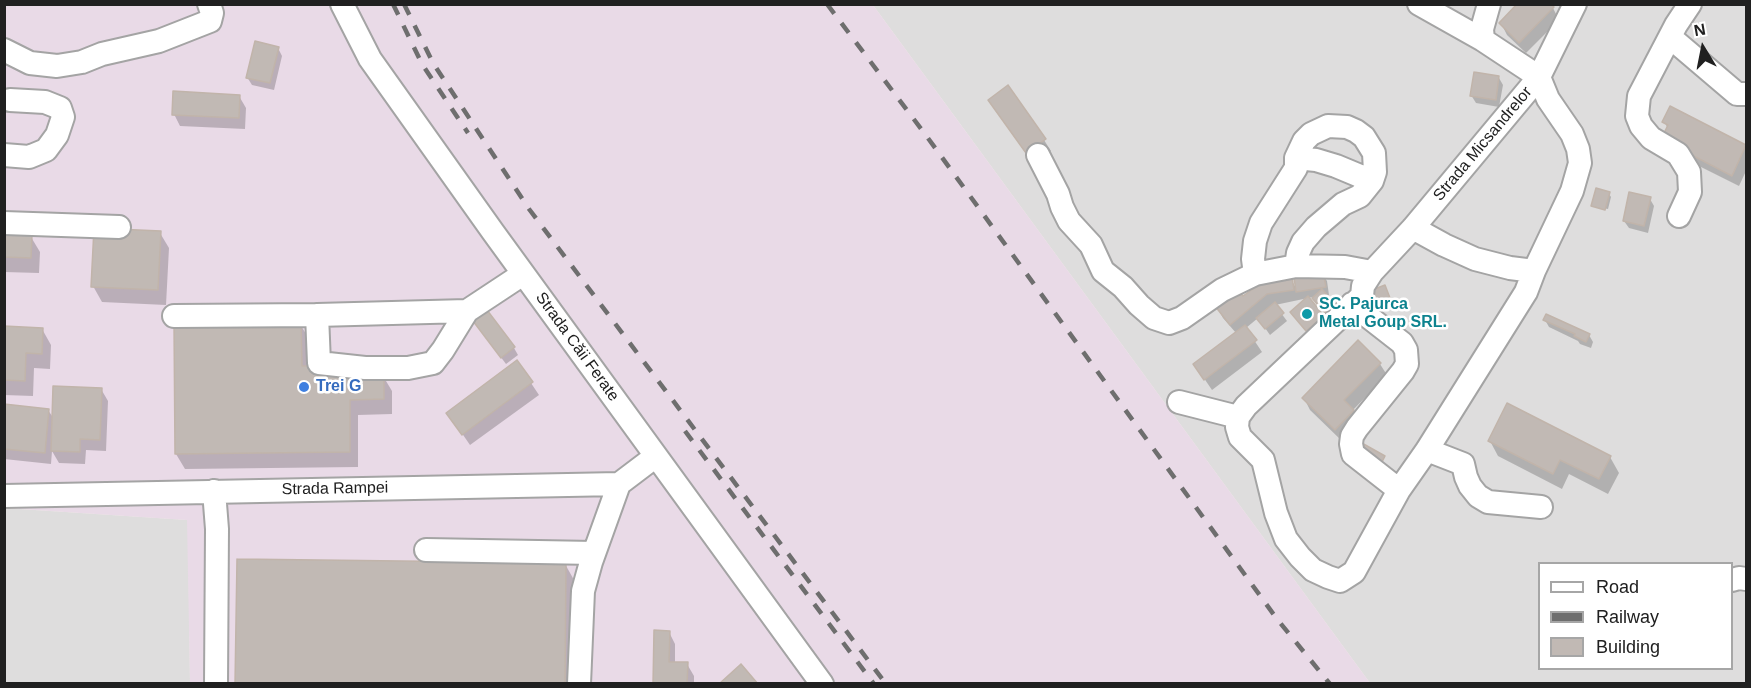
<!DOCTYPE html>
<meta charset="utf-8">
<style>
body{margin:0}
#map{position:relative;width:1751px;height:688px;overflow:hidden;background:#f0ede7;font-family:Arial,sans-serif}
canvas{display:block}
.frame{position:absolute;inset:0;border:6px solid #202020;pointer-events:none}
.legend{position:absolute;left:1538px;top:562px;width:195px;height:108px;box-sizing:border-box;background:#fff;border:2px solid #a6a6a6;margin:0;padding:8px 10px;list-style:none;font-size:18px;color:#202020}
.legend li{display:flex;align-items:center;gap:12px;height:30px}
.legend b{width:30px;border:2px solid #a6a6a6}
.north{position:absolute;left:1673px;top:18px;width:60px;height:60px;-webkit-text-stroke:4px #fff;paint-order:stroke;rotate:350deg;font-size:16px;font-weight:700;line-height:24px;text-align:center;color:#202020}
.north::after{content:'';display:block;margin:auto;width:21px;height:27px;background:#202020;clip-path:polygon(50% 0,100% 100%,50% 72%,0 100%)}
</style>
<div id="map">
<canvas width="1751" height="688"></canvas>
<div class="frame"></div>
<ul class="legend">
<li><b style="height:8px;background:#fff"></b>Road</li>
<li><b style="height:8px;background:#6e6e6e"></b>Railway</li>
<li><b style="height:16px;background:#c1b9b4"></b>Building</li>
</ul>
<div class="north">N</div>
</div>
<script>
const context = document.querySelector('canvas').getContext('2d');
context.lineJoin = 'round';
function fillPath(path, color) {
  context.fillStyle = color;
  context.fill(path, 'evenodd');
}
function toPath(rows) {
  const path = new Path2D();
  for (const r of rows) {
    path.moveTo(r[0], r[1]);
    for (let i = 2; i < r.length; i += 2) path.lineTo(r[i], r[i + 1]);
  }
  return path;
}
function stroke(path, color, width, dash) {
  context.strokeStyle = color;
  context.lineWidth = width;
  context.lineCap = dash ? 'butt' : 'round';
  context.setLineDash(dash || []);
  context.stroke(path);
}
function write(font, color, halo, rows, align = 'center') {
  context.font = font + ' Arial,sans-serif';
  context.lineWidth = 5;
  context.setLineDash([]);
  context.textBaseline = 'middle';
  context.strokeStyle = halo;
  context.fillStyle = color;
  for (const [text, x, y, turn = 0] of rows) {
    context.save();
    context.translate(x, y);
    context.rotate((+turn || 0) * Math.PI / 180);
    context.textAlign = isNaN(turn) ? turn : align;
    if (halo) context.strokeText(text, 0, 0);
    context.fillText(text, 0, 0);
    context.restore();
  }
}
const residential = toPath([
 [873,5,1746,5,1746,683,1370,683],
 [1540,564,1732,564,1732,668,1540,668],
 [4,508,188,520,190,683,5,683]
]);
const industrial = toPath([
 [4,5,873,5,1370,683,190,683,187,520,5,508]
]);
const shadow = toPath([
 [1553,8,1559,20,1526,53,1507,35,1501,23],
 [278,48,282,56,274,90,252,85,247,77],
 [1499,78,1503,85,1499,107,1476,103,1471,95],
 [239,96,246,108,245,129,180,126,174,114],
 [990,100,1044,140,1051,151,1033,164],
 [1671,108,1746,146,1746,171,1739,186,1669,151,1668,129,1664,121],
 [1597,190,1609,194,1611,197,1608,209,1593,206],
 [1650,199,1654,206,1648,233,1629,228,1624,221],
 [160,233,169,248,166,305,102,302,93,286],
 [4,236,31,237,40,252,39,273,4,272],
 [1322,274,1327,281,1329,295,1325,295,1336,308,1328,315,1313,297,1275,305,1287,321,1270,335,1258,318,1246,328,1262,352,1212,390,1195,365,1236,333,1223,318,1217,307,1291,279,1297,290],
 [1386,290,1390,301,1379,305,1377,302],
 [1292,312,1323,317,1327,324,1311,338],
 [1545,320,1589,335,1593,342,1591,348,1580,344,1578,341,1549,327],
 [300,324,309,339,309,368,383,376,392,391,392,414,358,415,358,467,185,469,176,454],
 [4,328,42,329,51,345,50,369,34,368,33,396,4,395],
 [479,328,514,348,518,355,506,364],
 [517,362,539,395,470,445,448,413],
 [1380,364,1387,375,1353,410,1360,423,1342,441,1310,410,1304,398],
 [101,389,108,401,106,451,86,450,85,464,59,463,52,451,51,464,4,459,4,406,48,410,54,419],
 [1490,441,1610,457,1619,473,1608,494,1569,474,1562,489,1498,456],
 [565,564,574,580,573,684,236,684],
 [669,632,675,644,675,664,687,664,694,676,694,684,654,684]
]);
const building = toPath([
 [1517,4,1551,4,1554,7,1519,43,1499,23,1517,4],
 [255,41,279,47,270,83,246,78,255,41],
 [1474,72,1499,76,1496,100,1470,96,1474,72],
 [1008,85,1046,139,1026,153,988,100,1008,85],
 [173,91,240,95,239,118,172,115,173,91],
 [1670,106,1746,145,1732,176,1661,139,1668,125,1662,122,1670,106],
 [1596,188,1610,192,1605,210,1591,206,1596,188],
 [1629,192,1651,197,1644,226,1623,221,1629,192],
 [94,228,161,231,158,290,91,287,94,228],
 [4,235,32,235,31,258,4,257,4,235],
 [1323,272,1326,287,1296,292,1294,277,1323,272],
 [1292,277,1294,290,1267,294,1230,325,1215,306,1236,288,1243,296,1260,284,1292,277],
 [1385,285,1390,298,1376,303,1372,290,1385,285],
 [1322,289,1335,304,1325,313,1312,298,1322,289],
 [1308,296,1324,316,1306,331,1290,312,1308,296],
 [1275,302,1284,313,1265,329,1256,318,1275,302],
 [487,310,515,347,501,358,473,321,487,310],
 [1546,314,1590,334,1586,342,1574,336,1575,334,1543,320,1546,314],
 [301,322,302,366,331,366,384,375,384,399,350,400,350,452,175,454,174,323,301,322],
 [1245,325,1257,340,1204,380,1193,364,1245,325],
 [4,326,43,328,42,354,26,353,25,381,4,380,4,326],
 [1358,340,1381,363,1344,400,1354,410,1335,430,1302,398,1358,340],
 [517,360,533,382,462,435,446,413,517,360],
 [53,386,102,388,100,440,80,439,80,452,51,451,53,386],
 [1507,403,1611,456,1599,479,1560,460,1553,474,1488,441,1507,403],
 [4,404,49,409,45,453,4,449,4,404],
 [1360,442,1385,456,1382,462,1357,447,1360,442],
 [237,559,566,563,565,684,235,684,237,559],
 [654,630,670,631,669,662,688,662,687,684,653,684,654,630],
 [741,664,758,684,719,684,741,664]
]);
const minor = toPath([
 [342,4,370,59,493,232,822,684],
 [1419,4,1483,40],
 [1489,4,1482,29,1483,40,1539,77,1548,99,1572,134,1578,149,1580,163,1572,191,1534,271],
 [1670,37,1737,94,1746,94],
 [4,50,30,63,57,66,82,62,102,54,159,41,210,21,212,13,209,4],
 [4,155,29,157,46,150,57,135,63,117,60,108,45,102,10,100],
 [1038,155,1058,194,1062,207,1069,221,1091,245,1103,271,1123,287,1139,305,1154,318,1169,323,1182,318,1222,290,1255,274,1296,266,1345,267,1372,272],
 [1296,158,1316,160,1336,166,1372,181],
 [1679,216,1690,192,1689,172,1678,154,1651,138,1641,126,1637,116,1639,96,1676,25,1690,4],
 [4,223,119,227],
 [1255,274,1253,259,1255,241,1261,223,1296,168,1296,158,1304,141,1311,134,1328,126,1347,127,1356,131,1364,137,1374,153,1375,172,1372,181,1360,196,1343,204,1316,227,1303,242,1298,253,1296,266],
 [1352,304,1402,343,1406,350,1407,364,1403,371,1357,428,1352,436,1351,444,1353,454,1399,490,1427,450,1526,292,1534,271,1510,268,1475,259,1444,245,1413,228],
 [317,315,319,363,365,368,408,368,433,363,443,350,467,311,523,274],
 [174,316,317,315,467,311],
 [1179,402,1238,417],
 [1427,450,1463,464,1466,477,1470,486,1478,496,1488,502,1541,507],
 [1399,490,1354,572,1340,581,1328,577,1313,570,1300,557,1286,539,1276,513,1263,460,1240,437,1237,427,1238,417,1246,406,1362,296,1363,286,1372,272,1413,228,1539,77,1575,4],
 [214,491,217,529,216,684],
 [4,496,619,484,656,456],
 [426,550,594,553],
 [1732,580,1739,578,1746,579],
 [579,684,583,591,591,562,619,484]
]);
const rail = toPath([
 [393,4,422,64,468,133],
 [404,4,433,63,529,209,886,684],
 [827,4,925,134,1277,619,1330,684],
 [685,431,874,684]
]);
const markers = [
 [1307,314,6,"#0f9aa8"],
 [304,387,6,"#3f7fe0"]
];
const streetNames = [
 ["Strada Micsandrelor",1483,144,-50],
 ["Strada Căii Ferate",577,347,54],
 ["Strada Rampei",335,489,-1]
];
const cultureNames = [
 ["SC. Pajurca",1319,305],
 ["Metal Goup SRL.",1319,323]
];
const shopNames = [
 ["Trei G",316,387]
];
fillPath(residential, '#dedddd');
fillPath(industrial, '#e9dae7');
fillPath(shadow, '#0003');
fillPath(building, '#c1b9b4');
stroke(building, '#c1b4aa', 1.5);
stroke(minor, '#a4a4a4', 26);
stroke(minor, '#fff', 22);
stroke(rail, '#6e6e6e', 4.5, [12, 12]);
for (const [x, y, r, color] of markers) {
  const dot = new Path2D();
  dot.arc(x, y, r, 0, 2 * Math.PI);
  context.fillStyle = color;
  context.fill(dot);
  stroke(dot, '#fff', 2);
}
write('16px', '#202020', '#fff', streetNames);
write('bold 16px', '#0d838f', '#fff', cultureNames, 'left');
write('bold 16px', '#366cbe', '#fff', shopNames, 'left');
</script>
